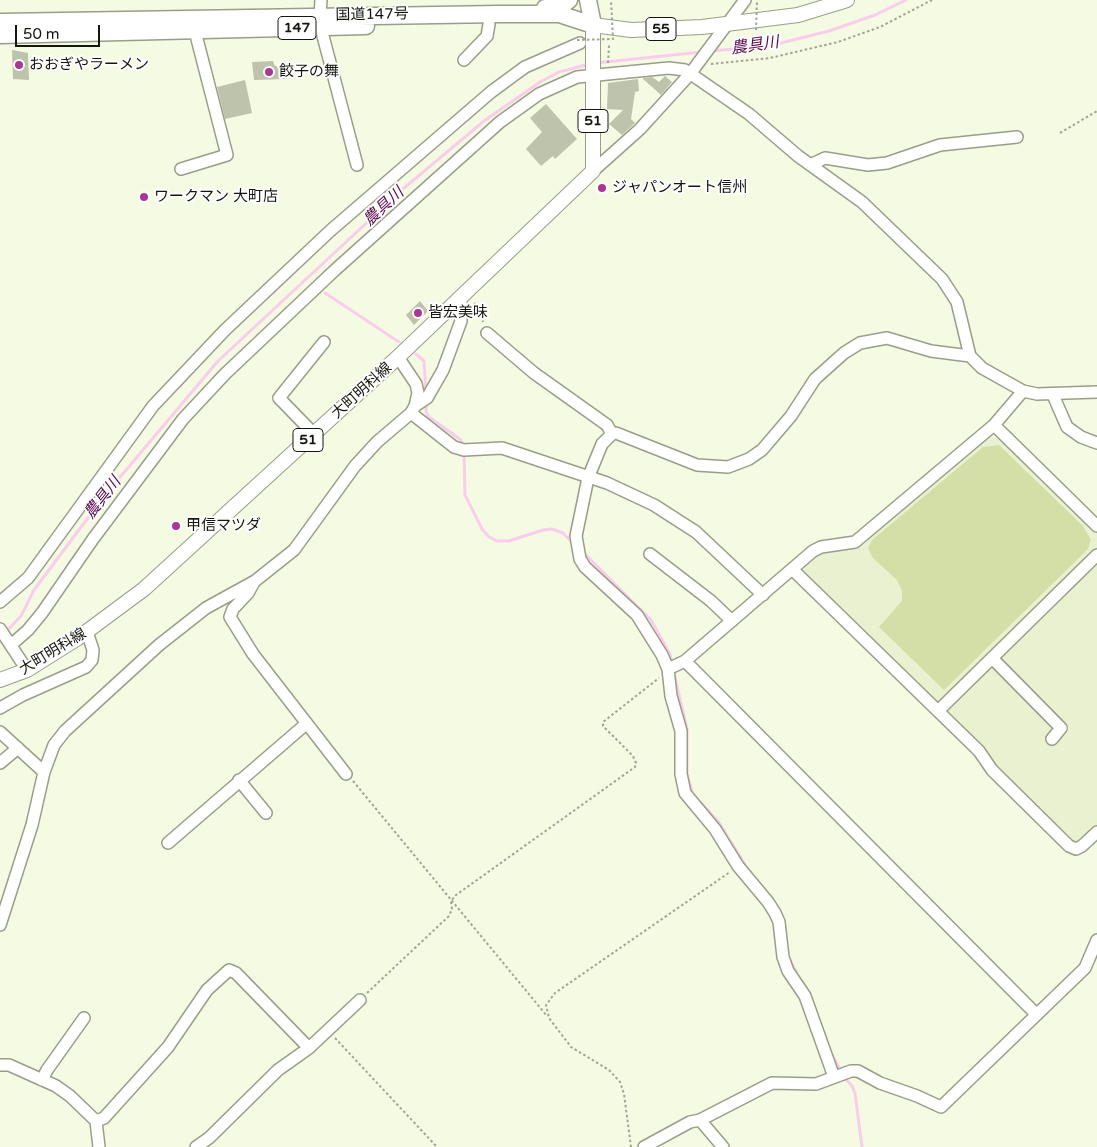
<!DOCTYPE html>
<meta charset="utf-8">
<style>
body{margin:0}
#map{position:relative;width:1097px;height:1147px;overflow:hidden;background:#f5fae2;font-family:"Varela Round",sans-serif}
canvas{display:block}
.scale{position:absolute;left:15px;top:25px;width:85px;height:22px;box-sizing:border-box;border:2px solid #15160e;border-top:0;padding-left:6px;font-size:15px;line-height:18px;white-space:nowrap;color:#15160e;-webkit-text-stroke:4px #fff;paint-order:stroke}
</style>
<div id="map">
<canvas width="1097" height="1147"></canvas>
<div class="scale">50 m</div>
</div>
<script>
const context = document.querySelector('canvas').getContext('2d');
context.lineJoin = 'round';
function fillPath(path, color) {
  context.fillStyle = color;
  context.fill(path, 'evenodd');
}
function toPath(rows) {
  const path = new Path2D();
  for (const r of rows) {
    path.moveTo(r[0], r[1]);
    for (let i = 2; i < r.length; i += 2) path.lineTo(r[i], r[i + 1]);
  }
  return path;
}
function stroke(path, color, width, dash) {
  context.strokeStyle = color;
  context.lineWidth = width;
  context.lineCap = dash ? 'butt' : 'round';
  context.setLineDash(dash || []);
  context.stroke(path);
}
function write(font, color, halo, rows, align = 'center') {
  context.font = font + ' "Varela Round","Noto Sans JP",sans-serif';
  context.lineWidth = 4;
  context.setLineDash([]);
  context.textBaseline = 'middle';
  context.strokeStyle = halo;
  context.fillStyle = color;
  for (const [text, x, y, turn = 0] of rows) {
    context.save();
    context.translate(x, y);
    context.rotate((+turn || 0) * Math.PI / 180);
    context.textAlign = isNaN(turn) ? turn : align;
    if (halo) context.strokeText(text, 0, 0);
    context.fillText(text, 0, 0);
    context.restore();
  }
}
const built = toPath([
 [1002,437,1097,531,1097,827,1080,844,1072,843,805,577,804,567,818,554,853,548,986,438]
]);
const green = toPath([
 [999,445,1083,526,1091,540,1088,549,944,690,879,627,902,601,902,591,897,580,873,558,868,548,872,540,983,447]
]);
const stream = toPath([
 [710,51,769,46,829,31,875,15,906,0],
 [596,63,701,52],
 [325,293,399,342],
 [416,354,424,361,426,393],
 [426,402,426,412,429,417,461,440,462,445],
 [464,451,465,495,482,529,489,537,497,541,509,541,543,530,552,529,563,533,573,543],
 [583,552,651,620,670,654,672,665],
 [5,633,21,616,34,590,105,495,218,361,403,189,484,121,540,82,559,72,590,64],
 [674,673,687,729,687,774,693,795],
 [699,801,718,821,749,871],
 [790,960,798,976],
 [831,1053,841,1071],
 [844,1077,852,1086,855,1093,862,1147]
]);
const building = toPath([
 [12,50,28,53,29,80,13,79],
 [273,61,275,66,286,67,285,79,254,80,252,62],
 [665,76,672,82,661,95,642,78,652,77,659,82],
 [638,79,639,91,635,92,631,119,635,123,622,135,609,124,623,110,607,109,608,83],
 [245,80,252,113,225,119,217,87],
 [546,104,577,139,555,159,553,156,541,166,526,149,542,132,530,118],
 [420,301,428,311,414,325,406,315]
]);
const path = toPath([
 [608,63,609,45],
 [711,64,770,58,838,42,880,27,932,0],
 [1060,133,1097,111],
 [474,303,480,310,483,322],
 [353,781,547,1016],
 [367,993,449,916,452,909,451,901,456,895,635,767,636,763,633,756,603,726,603,722,659,678],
 [335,1038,437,1147],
 [631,1147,624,1094,620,1082,609,1070,571,1047,549,1018,546,1005,555,993,730,872]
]);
const minor = toPath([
 [320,15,321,0],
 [323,27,323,36,357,165],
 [464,60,487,36,489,24],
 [810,165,825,158,868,165,887,163,940,145,1017,137],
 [181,169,227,155,197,39,196,30],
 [593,171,640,129,690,74,745,0],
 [487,333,534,373,607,425,612,434],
 [1053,395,1067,427,1081,437,1097,443],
 [415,406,427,398,443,370,461,321,461,297],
 [411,413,454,447,464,450,502,448,607,483,654,505,696,532,763,595],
 [994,425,1097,526],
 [314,434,279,398,324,342],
 [650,554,711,601,732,621],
 [793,570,979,751,992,770,1069,846,1076,849,1082,846,1097,832],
 [254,582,248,593,233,609,230,617,253,654,346,774],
 [0,602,28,578,153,406,225,330,330,231,491,92,525,67,580,43],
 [0,629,27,670],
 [11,645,28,630,42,613,93,539,183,419,225,374,335,270,500,122,539,94,577,77,669,68,685,70,749,114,798,156,862,202,942,279,957,302,970,356,982,368,1023,391,1037,394,1097,392],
 [992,658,1061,728,1052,739],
 [685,661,1036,1014],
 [668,669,685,661,813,551,821,547,855,542,994,425,1023,391],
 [0,708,23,695,86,667,92,660,93,650,87,632],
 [938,711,1097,555],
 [0,732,44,772],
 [0,763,18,748],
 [239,780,266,813],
 [168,843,306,724],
 [0,925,32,825,44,772,54,745,65,731,159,645,206,608,255,581,294,550,355,466,377,442,411,413,415,406,418,393,416,384,398,357],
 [0,1065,9,1065,56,1086,70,1096,96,1121,99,1147],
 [834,1077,805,996,788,971,783,957,779,922,775,913,768,902,738,866,715,829,685,793,681,774,681,731,671,696,668,669,662,655,637,615,585,567,580,559,576,536,588,478,602,444,612,434,616,433,697,465,728,467,749,459,762,450,791,416,815,379,844,353,860,343,887,338,931,351,970,356],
 [42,1080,47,1070,84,1018],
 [700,1120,723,1147],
 [96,1121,104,1118,168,1047,207,990,229,970,236,973,309,1048],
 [196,1147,209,1138,278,1070,309,1048,360,1000],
 [644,1147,690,1122,700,1120,772,1083,816,1084,851,1071,858,1071,880,1083,917,1096,941,1107,1085,968,1097,940]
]);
const major = toPath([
 [0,680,27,670,78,638,144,589,398,357,593,171,593,25,631,30,702,27,798,15,847,0]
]);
const highway = toPath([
 [588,0,593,25],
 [545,8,560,7,569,0],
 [0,22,499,14,559,14,593,25],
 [0,35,366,26]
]);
const pathBridge = toPath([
 [756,30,757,1],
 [577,40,613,39,611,0]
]);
const markers = [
 [19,65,5,"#a93793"],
 [269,72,5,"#a93793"],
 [602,188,5,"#a93793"],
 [144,197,5,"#a93793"],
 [418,313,5,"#a93793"],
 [176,526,5,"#a93793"]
];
const shields = [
 [297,28,38],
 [661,29,30],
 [593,121,30],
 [308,440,30]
];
const shieldNames = [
 ["147",297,28],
 ["55",661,29],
 ["51",593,121],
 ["51",308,440]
];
const streetNames = [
 ["国道147号",372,15,-1],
 ["大町明科線",362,391,-42],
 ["大町明科線",53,652,-31]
];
const poiNames = [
 ["おおぎやラーメン",29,65],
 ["餃子の舞",279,72],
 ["ジャパンオート信州",612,188],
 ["ワークマン 大町店",154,197],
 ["皆宏美味",428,313],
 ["甲信マツダ",186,526]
];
const waterNames = [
 ["農具川",755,46,-8],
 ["農具川",384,207,-43],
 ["農具川",103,498,-52]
];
fillPath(built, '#eaf1d1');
fillPath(green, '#d4dfa7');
stroke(stream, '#facded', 3);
fillPath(building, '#bec3ac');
stroke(minor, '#999e88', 14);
stroke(major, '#999e88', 16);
stroke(highway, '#999e88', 19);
stroke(path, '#a0a492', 2, [2.5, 2.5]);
stroke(minor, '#fff', 11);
stroke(major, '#fff', 14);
stroke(highway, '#fff', 16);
stroke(pathBridge, '#a0a492', 2, [2.5, 2.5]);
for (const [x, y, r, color] of markers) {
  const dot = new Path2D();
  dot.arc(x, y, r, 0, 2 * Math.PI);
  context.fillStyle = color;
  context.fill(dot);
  stroke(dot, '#fff', 2);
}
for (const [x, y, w] of shields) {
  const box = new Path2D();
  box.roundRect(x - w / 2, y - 11.5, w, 23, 4);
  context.fillStyle = '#fff';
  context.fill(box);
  stroke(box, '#15160e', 1);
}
write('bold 14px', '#15160e', null, shieldNames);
write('15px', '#15160e', '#fff', streetNames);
write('15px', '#15160e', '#fff', poiNames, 'left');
write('italic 16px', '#5c074e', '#fff', waterNames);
</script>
